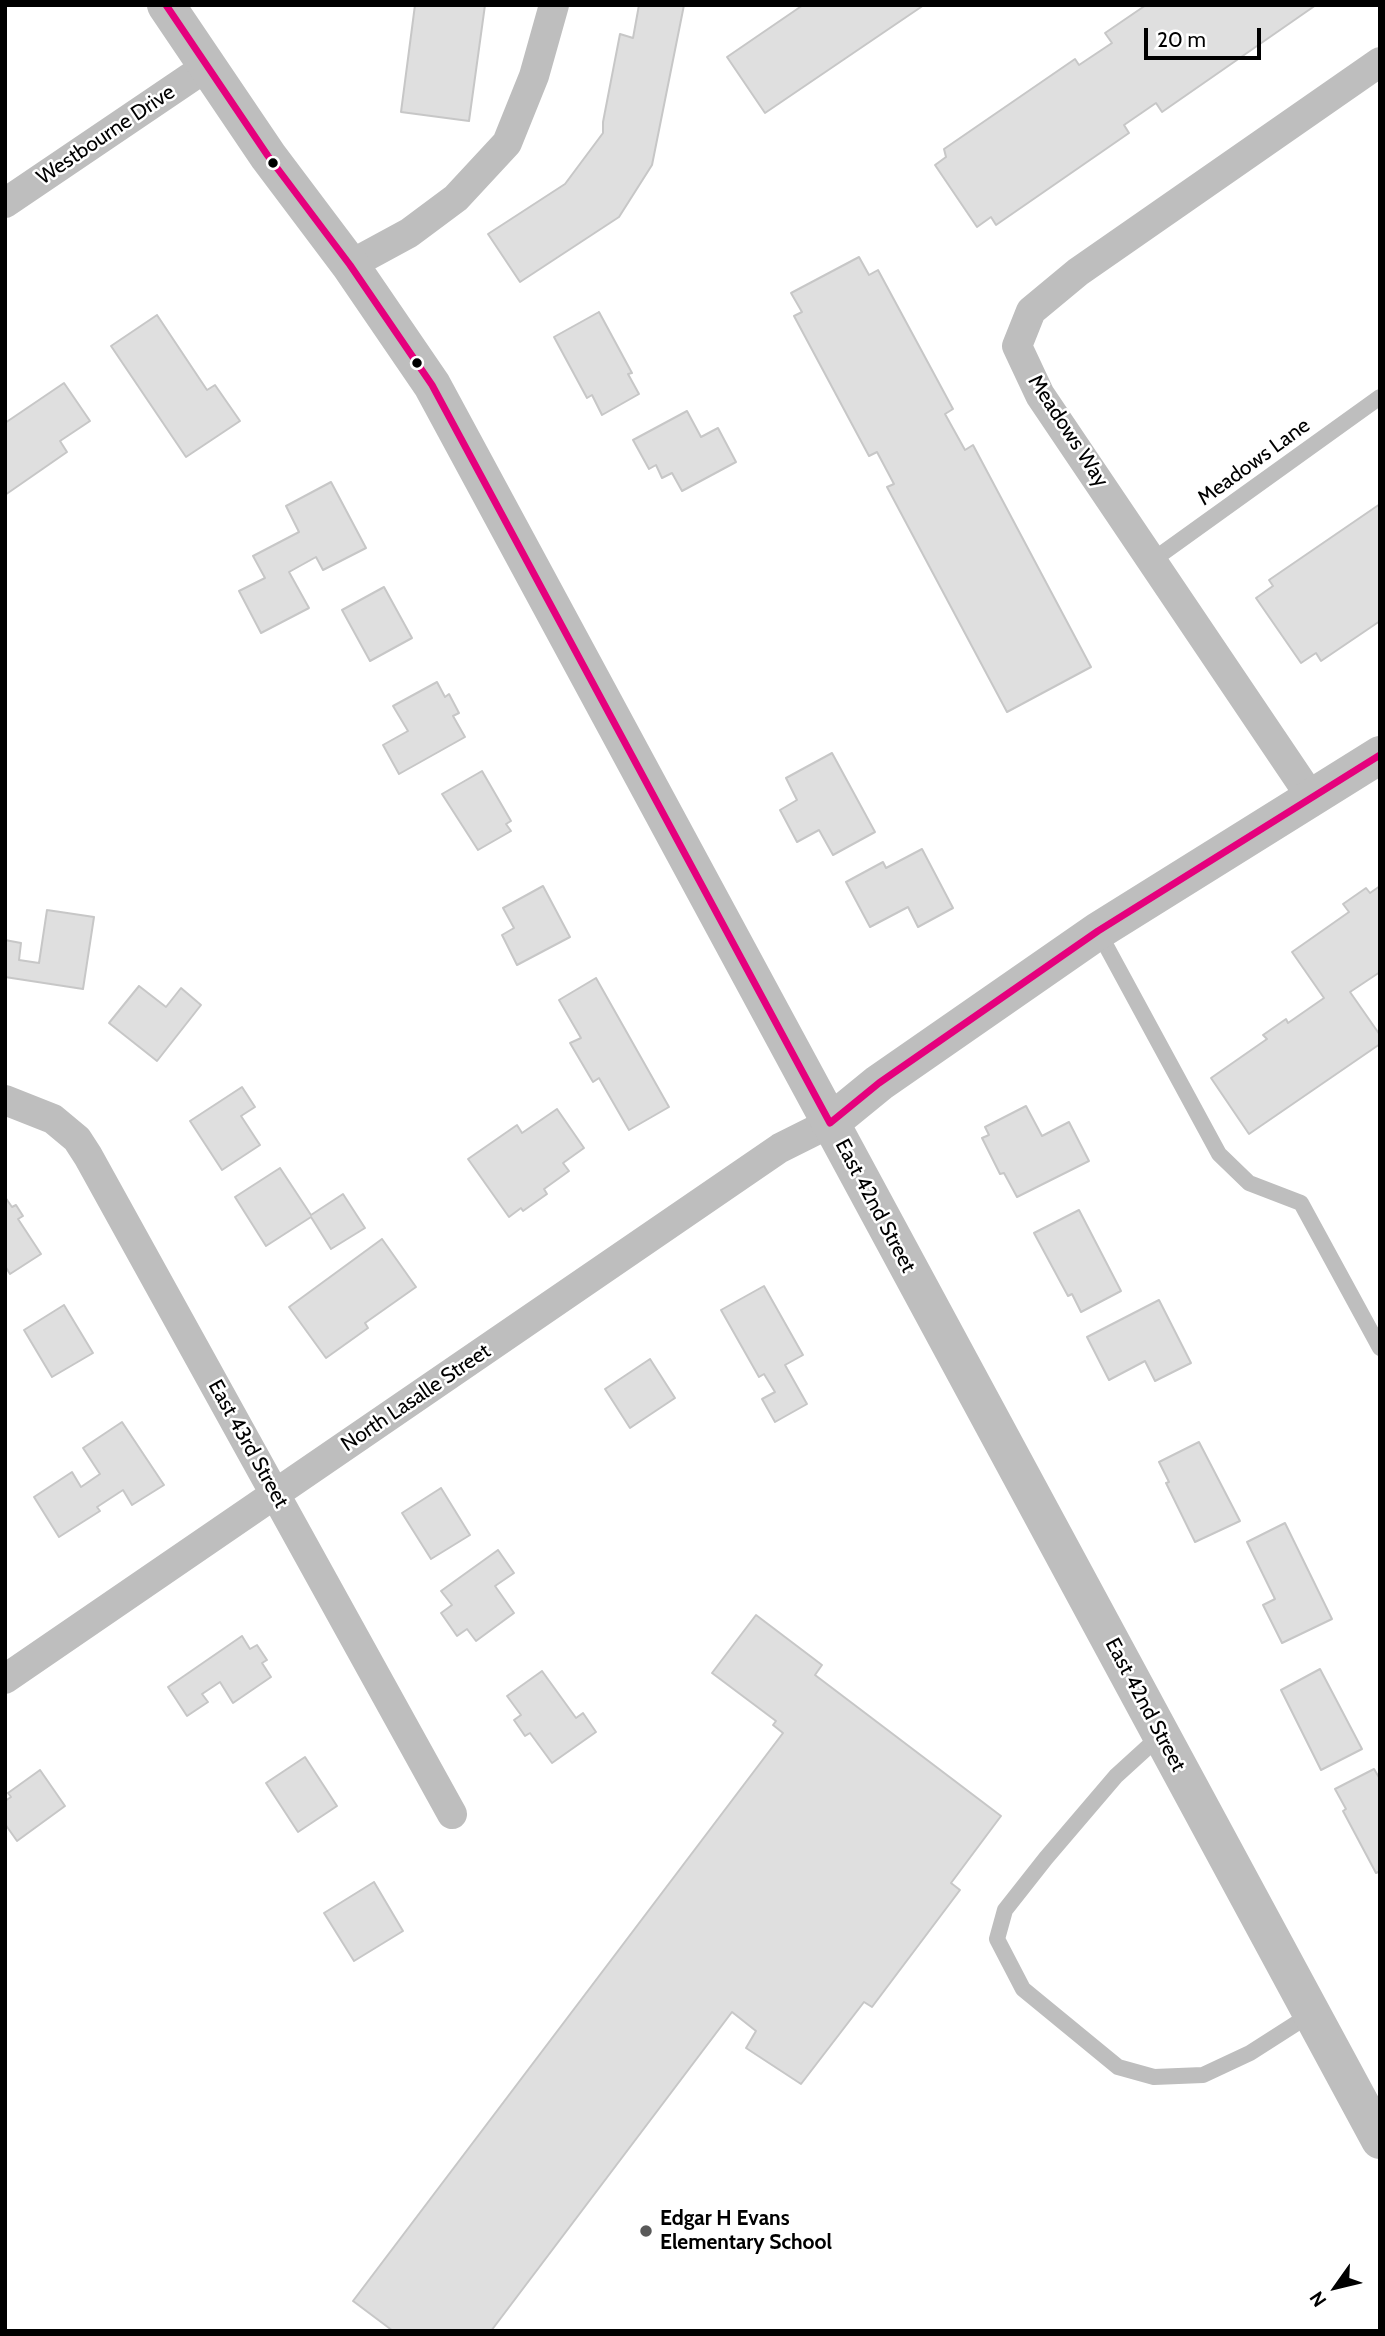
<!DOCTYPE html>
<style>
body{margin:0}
#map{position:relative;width:1385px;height:2336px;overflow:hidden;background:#fff;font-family:Cabin,sans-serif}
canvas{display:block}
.frame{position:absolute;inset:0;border:7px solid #000;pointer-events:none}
.north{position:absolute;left:1301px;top:2252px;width:70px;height:70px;-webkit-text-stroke:5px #fff;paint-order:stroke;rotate:236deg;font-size:19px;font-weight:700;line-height:28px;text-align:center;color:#000}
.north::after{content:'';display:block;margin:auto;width:24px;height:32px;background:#000;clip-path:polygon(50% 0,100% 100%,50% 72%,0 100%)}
.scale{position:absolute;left:1144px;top:28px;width:117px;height:32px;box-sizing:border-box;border:4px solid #000;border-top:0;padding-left:9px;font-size:21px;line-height:24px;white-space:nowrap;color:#000;-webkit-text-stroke:5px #fff;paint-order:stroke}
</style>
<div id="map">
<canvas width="1385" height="2336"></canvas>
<div class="frame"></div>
<div class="north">N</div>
<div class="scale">20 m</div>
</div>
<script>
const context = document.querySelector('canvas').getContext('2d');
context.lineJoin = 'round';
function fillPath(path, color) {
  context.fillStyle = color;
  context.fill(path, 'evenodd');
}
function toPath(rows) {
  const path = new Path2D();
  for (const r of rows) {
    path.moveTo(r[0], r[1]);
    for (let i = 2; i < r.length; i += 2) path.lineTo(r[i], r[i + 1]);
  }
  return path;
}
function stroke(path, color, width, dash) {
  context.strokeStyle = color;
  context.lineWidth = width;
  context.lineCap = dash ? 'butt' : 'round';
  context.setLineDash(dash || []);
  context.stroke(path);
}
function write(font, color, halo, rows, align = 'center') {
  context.font = font + ' Cabin,sans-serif';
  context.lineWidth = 5;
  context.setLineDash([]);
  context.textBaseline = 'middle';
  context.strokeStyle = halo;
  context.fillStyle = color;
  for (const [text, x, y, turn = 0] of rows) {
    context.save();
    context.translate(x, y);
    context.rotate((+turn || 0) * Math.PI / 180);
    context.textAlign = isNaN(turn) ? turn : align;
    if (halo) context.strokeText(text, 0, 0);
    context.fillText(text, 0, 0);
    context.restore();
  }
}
const building = toPath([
 [415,5,485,5,469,121,401,112,415,5],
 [639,5,684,5,652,165,619,217,520,282,488,234,565,184,603,133,603,122,620,34,633,38,639,5],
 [803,5,924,5,765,113,727,57,803,5],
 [1146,5,1316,5,1162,112,1156,103,1124,125,1129,133,996,225,991,217,977,227,935,165,946,157,944,149,1075,59,1079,65,1112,43,1105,33,1146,5],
 [859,257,869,275,878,270,953,409,945,414,965,450,973,445,1091,667,1007,712,887,487,894,484,877,452,869,456,794,316,802,312,791,293,859,257],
 [599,312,632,373,628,374,639,394,602,415,592,395,587,398,554,337,599,312],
 [157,315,207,390,215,385,240,421,186,457,111,346,157,315],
 [64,383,90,421,60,441,67,452,5,495,5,423,64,383],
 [687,411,701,437,718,428,736,462,682,491,672,473,662,478,656,465,649,469,633,440,687,411],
 [331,482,366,548,323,570,316,557,289,572,309,608,261,633,239,591,265,578,253,556,299,532,286,506,331,482],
 [1380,504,1380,621,1321,661,1316,653,1301,663,1256,598,1273,586,1269,580,1380,504],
 [384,587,412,638,370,661,342,610,384,587],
 [437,682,445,697,449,694,459,713,453,716,465,737,399,774,383,745,408,731,393,706,437,682],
 [832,753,875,832,833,855,819,830,797,842,780,810,797,800,786,778,832,753],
 [482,771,511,821,506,824,511,831,478,850,442,794,482,771],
 [922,849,953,908,918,927,908,907,870,927,846,882,883,862,886,868,922,849],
 [543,886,570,937,517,965,502,935,514,928,503,908,543,886],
 [1380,886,1380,972,1350,992,1380,1035,1380,1044,1249,1134,1211,1078,1267,1039,1263,1035,1286,1019,1288,1023,1324,998,1292,952,1349,912,1343,904,1366,888,1370,893,1380,886],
 [47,910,94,917,83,989,5,977,5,940,21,943,19,960,39,963,47,910],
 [596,978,669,1107,629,1130,599,1078,593,1082,570,1043,581,1038,559,1000,596,978],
 [139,986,166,1007,181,988,201,1005,157,1061,109,1023,139,986],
 [242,1087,255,1107,241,1116,260,1145,222,1170,190,1121,242,1087],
 [1026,1106,1042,1136,1069,1122,1089,1161,1017,1197,1004,1173,1000,1174,982,1138,989,1135,985,1127,1026,1106],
 [557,1109,584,1148,563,1163,569,1171,544,1189,547,1194,523,1211,521,1208,509,1217,468,1159,517,1125,522,1133,557,1109],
 [280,1168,311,1215,343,1194,365,1228,331,1249,311,1217,266,1246,235,1197,280,1168],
 [5,1197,12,1207,16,1205,23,1216,18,1219,41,1254,10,1274,5,1266,5,1197],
 [1079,1210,1121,1291,1081,1312,1072,1294,1068,1296,1034,1233,1079,1210],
 [382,1239,416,1287,365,1323,368,1328,326,1358,289,1307,382,1239],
 [764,1286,803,1355,785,1365,807,1404,775,1422,762,1399,775,1392,764,1374,759,1377,721,1310,764,1286],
 [1159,1300,1191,1363,1155,1381,1145,1361,1109,1380,1087,1337,1159,1300],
 [64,1305,93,1353,52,1377,24,1330,64,1305],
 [650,1359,675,1398,630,1428,605,1389,650,1359],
 [122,1422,164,1485,132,1505,123,1490,97,1507,100,1511,59,1537,34,1497,72,1472,81,1487,100,1474,83,1448,122,1422],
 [1199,1442,1240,1521,1195,1542,1166,1483,1169,1482,1159,1462,1199,1442],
 [441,1488,470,1535,431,1559,402,1513,441,1488],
 [1285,1523,1332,1619,1282,1643,1263,1605,1275,1599,1247,1542,1285,1523],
 [498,1550,514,1573,495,1586,514,1613,476,1641,467,1629,457,1636,441,1613,452,1605,441,1591,498,1550],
 [756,1615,822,1665,815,1675,1001,1816,951,1883,960,1890,872,2007,864,2002,801,2084,746,2048,756,2031,732,2012,491,2331,393,2331,353,2301,783,1733,773,1725,776,1721,712,1673,756,1615],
 [242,1636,250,1649,257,1645,267,1660,262,1663,271,1677,233,1703,220,1682,202,1694,208,1702,187,1716,168,1687,242,1636],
 [1320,1669,1362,1749,1321,1770,1281,1690,1320,1669],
 [542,1671,576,1718,583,1713,596,1732,552,1763,530,1733,525,1736,514,1720,521,1715,507,1696,542,1671],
 [305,1757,337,1806,298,1832,266,1783,305,1757],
 [1374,1769,1380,1779,1380,1871,1376,1873,1343,1811,1346,1809,1335,1789,1374,1769],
 [40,1770,65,1806,17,1841,5,1824,5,1801,11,1797,8,1793,40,1770],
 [374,1882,403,1931,354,1961,324,1913,374,1882]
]);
const service = toPath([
 [1153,560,1380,397],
 [1098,931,1219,1154,1249,1183,1301,1203,1380,1348],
 [1161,1735,1116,1776,1046,1858,1005,1910,997,1939,1023,1989,1118,2067,1154,2077,1203,2075,1250,2053,1311,2014]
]);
const minor = toPath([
 [5,203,206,67],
 [350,265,409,233,456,198,507,143,534,76,554,5],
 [1311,797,1040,395,1017,346,1031,311,1078,272,1380,62],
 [5,1100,53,1119,77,1139,88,1156,452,1814],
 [5,1679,780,1148,830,1123]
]);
const tertiary = toPath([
 [166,5,268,156,350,265,432,385,1380,2140],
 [830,1123,879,1083,1098,931,1380,755]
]);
const bus1 = toPath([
 [166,5,268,156,350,265,432,385,830,1123,879,1083,1098,931,1380,755]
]);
const markers = [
 [273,163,6,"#000"],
 [417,363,6,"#000"],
 [646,2231,7,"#595959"]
];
const streetNames = [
 ["Westbourne Drive",106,135,-34],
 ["Meadows Way",1068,431,57],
 ["Meadows Lane",1254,462,-36],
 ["East 42nd Street",875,1206,62],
 ["North Lasalle Street",416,1398,-34],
 ["East 43rd Street",248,1444,61],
 ["East 42nd Street",1145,1705,62]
];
const poiNames = [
 ["Edgar H Evans",660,2219],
 ["Elementary School",660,2243]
];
fillPath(building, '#dfdfdf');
stroke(building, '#c7c7c7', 2);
stroke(service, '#bebebe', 16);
stroke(minor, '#bebebe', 30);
stroke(tertiary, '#bebebe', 38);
stroke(bus1, '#e5007d', 7);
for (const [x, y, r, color] of markers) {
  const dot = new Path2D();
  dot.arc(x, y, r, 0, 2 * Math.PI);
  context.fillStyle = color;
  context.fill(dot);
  stroke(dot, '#fff', 2.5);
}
write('21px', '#000', '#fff', streetNames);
write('bold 21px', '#000', '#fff', poiNames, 'left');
</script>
